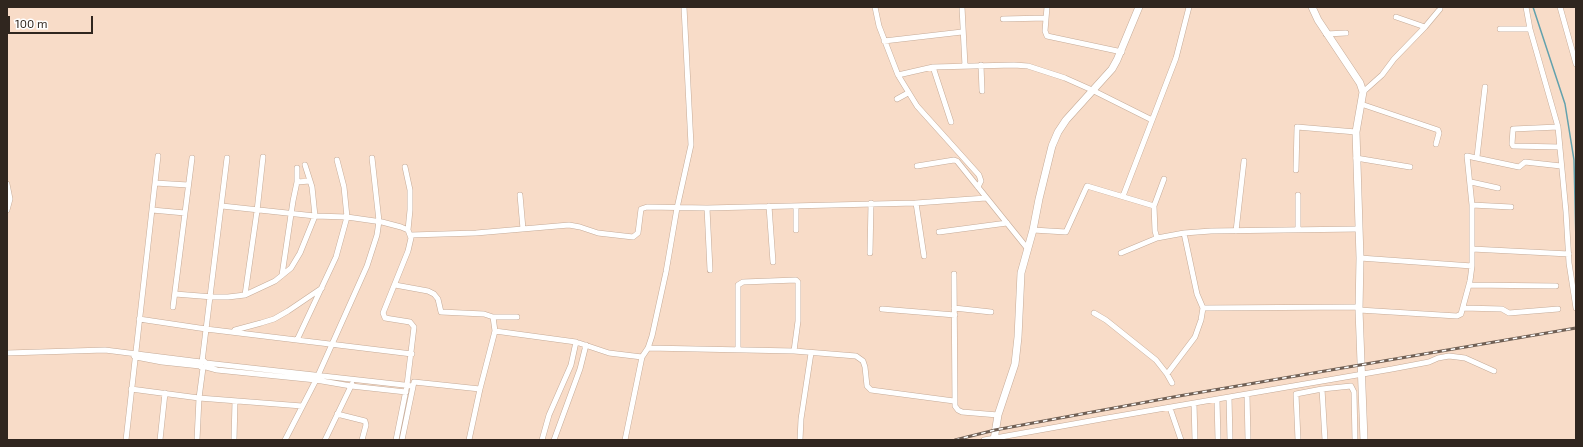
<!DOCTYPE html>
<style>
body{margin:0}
#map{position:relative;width:1583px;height:447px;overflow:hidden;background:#f8dcc8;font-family:"Exo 2",sans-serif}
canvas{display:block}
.frame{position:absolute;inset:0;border:8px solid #30261f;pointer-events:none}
.scale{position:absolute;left:8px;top:16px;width:85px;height:18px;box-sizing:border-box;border:2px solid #30261f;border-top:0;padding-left:5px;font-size:12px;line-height:14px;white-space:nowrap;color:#30261f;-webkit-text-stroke:3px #fff;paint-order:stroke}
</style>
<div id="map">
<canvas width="1583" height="447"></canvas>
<div class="frame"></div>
<div class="scale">100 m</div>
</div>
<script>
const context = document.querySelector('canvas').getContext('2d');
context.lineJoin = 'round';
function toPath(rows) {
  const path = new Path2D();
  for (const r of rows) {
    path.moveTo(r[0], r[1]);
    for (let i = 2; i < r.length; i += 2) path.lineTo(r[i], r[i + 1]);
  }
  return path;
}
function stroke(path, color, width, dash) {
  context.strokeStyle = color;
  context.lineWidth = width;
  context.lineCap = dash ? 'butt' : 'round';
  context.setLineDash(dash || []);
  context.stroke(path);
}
const stream = toPath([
 [1533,7,1565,104,1574,160,1576,243]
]);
const street = toPath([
 [875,7,879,26,898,75,917,106,979,175,981,181,978,187],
 [962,7,965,66],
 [1047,7,1045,31,1047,36,1122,52],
 [1526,7,1530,29,1558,127,1566,212,1569,263,1576,308],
 [1560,7,1576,64],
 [1396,17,1425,27],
 [1003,19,1046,18],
 [1500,29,1530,29],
 [1326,34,1346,33],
 [884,41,962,32],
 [981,65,982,91],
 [933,67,951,122],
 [898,75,933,67,1014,65,1028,66,1065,78,1092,90,1152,120],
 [1363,92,1382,75,1394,59,1425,27,1440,9,1440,7],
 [897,99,908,93],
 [1361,104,1438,130,1439,133,1436,144],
 [1558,127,1513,129,1512,144,1513,146,1560,147],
 [1477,157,1485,87],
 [1356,158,1410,167],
 [917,166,954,160,957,161,1027,248],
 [405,167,410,190,410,210,408,230],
 [1296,170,1297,127,1356,132],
 [297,182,310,181],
 [1471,182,1498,188],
 [155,183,188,185],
 [7,184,10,199,7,210],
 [520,195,523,229],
 [1298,195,1298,230],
 [1123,196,1176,58,1189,7],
 [916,203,924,256],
 [1472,205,1511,207],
 [222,206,315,216,347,217,382,222,401,227,408,230,411,238,408,251,383,313,385,318,410,322,414,327,407,385,396,440],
 [769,206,773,262],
 [796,206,796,230],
 [1154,206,1164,179],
 [707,208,710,270],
 [152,210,185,213],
 [1033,230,1066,232,1087,186,1154,206,1155,231,1157,238,1184,233,1211,231,1359,229],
 [1236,231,1244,161],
 [939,232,1007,223],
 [1184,233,1197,294,1203,308,1359,307],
 [411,235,476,233,569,225,580,227,598,233,633,237,638,233,641,209,647,207,707,208,916,203,986,198],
 [1472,249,1569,254],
 [870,253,871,203],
 [1121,253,1157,238],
 [1360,258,1472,266],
 [954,274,955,406,958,410,962,412,998,415],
 [282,275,293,201,297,182,297,168],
 [395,285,428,291,434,294,438,299,441,312,484,314,493,317,495,331,480,389,469,440],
 [1469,285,1556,286],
 [175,294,213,297,228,297,245,295,275,281,291,268,300,253,315,216,312,187,305,165],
 [245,295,257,211,263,157],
 [173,307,192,158],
 [954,308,991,312],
 [1463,308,1502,309,1509,313,1558,309],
 [882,309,955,315],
 [1359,310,1457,316,1461,314,1470,281,1472,266,1472,205,1467,156,1519,167,1525,162,1561,166],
 [1094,313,1106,320,1156,360,1167,374,1195,337,1201,320,1203,308],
 [493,317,517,317],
 [139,319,206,329,412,354],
 [235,330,261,323,274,319,288,311,322,288],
 [495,331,576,342,609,353,642,357],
 [297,340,336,257,347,217,344,187,337,160],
 [648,348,794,351,856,356,863,361,865,367,867,386,871,390,954,401],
 [738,350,738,285,743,282,796,280,798,282,798,321,794,351],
 [7,353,105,350,201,362,204,361,207,364,206,367,201,367,201,362],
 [134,356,136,357,162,362,200,366],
 [202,362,227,158],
 [206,363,413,386],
 [206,367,217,370,316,380,351,386,406,392],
 [1167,374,1172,383],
 [131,389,199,398,302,406],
 [1322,389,1325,440],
 [1247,394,1248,440],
 [1229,397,1230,440],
 [1217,400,1218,440],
 [1194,403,1195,440],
 [1170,408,1181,440],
 [337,414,365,421,366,425,362,440],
 [126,440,158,156],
 [160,440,165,393],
 [197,440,199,398,203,368],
 [234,440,235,401],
 [285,440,316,380,367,266,377,235,379,221,372,158],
 [325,440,352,384],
 [402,440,414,382,480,389],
 [542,440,549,415,571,365,576,342],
 [554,440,580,369,586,345],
 [625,440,642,357,648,348,652,336,666,272,677,208,691,145,684,7],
 [800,440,801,419,811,353],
 [984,440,1107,418,1392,369,1429,362,1438,358,1449,356,1465,358,1494,371],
 [1298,440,1296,394,1322,389,1351,386,1354,392,1355,440]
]);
const secondary = toPath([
 [1312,7,1318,20,1360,83,1363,92,1356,132,1360,258,1359,310,1364,440],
 [994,440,998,415,1015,364,1018,337,1021,273,1033,230,1039,199,1052,146,1058,132,1066,120,1112,69,1117,60,1139,7]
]);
const rail = toPath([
 [955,440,995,430,1179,396,1576,328]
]);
stroke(stream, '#62a1ad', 1.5);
stroke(street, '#c5ab98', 6);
stroke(secondary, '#c5ab98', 8);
stroke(street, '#fff', 5);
stroke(secondary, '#fff', 7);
stroke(rail, '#6f5f54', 3);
stroke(rail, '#fff', 1.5, [4.5]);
</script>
